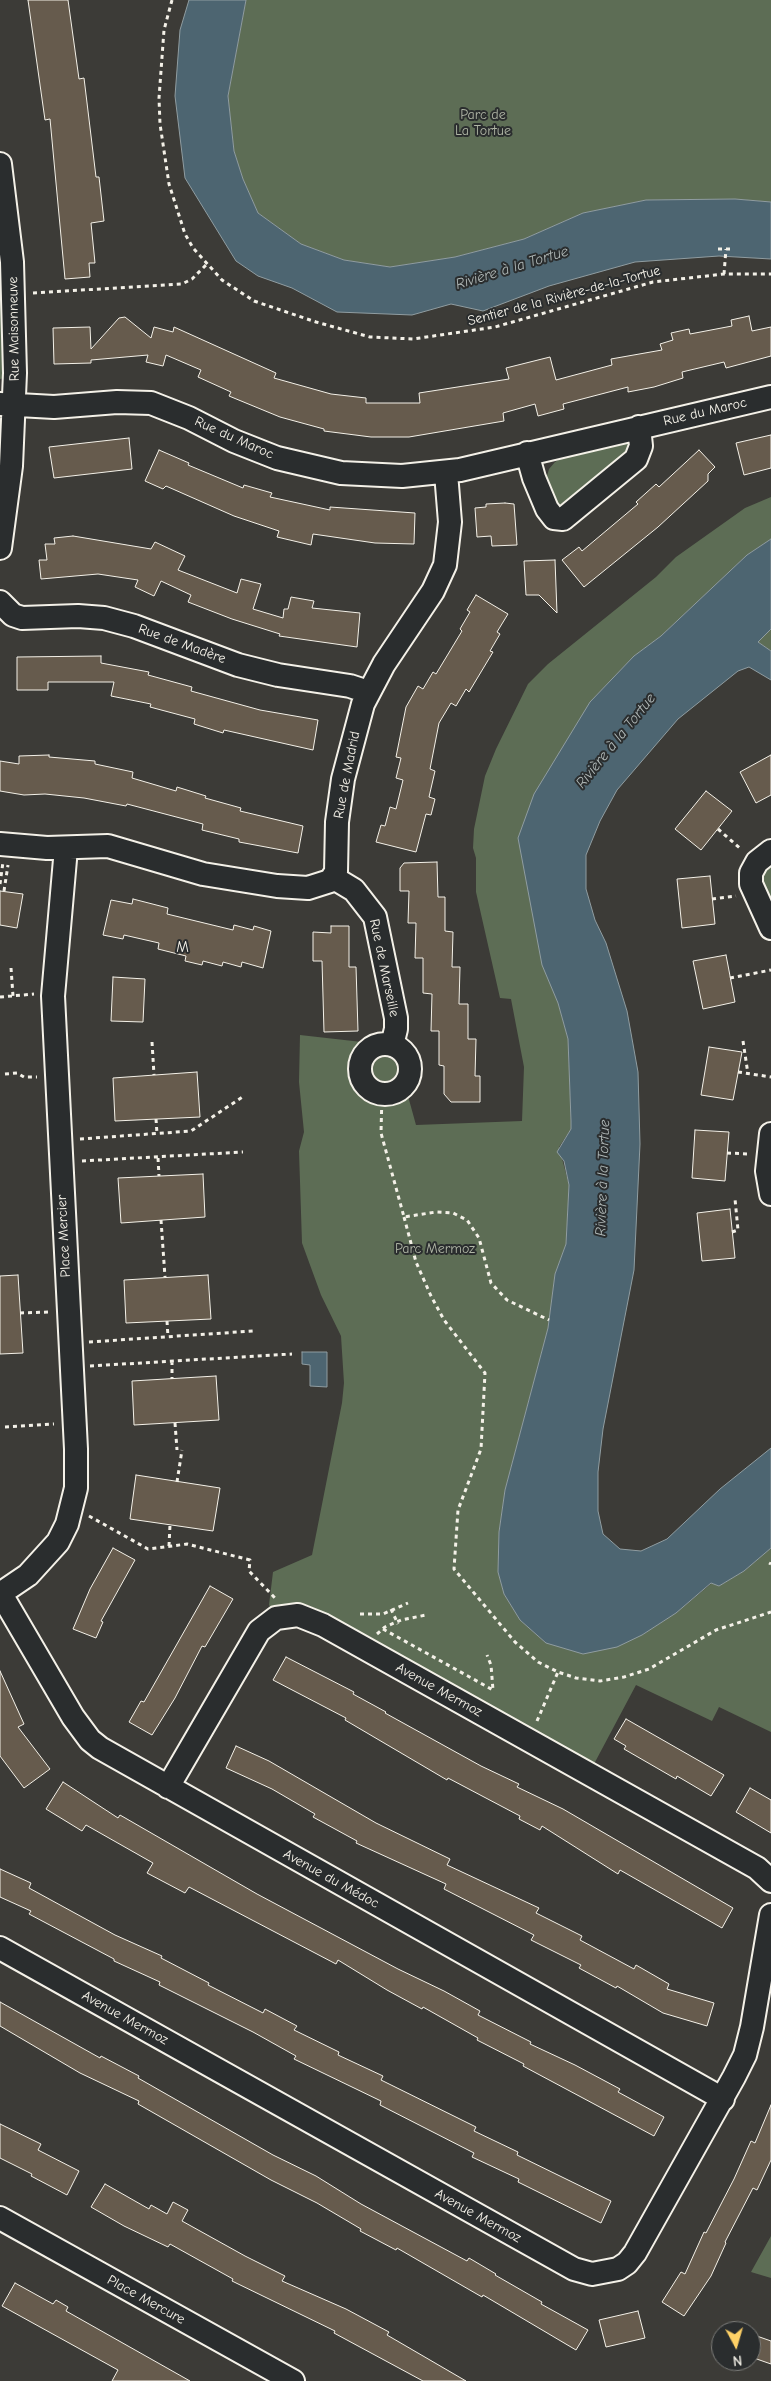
<!DOCTYPE html>
<meta charset="utf-8">
<style>
body{margin:0}
#map{position:relative;width:771px;height:2381px;overflow:hidden;background:#3c3b37;font-family:"Comic Neue",sans-serif}
canvas{display:block}
.north{position:absolute;left:711px;top:2321px;width:50px;height:50px;box-sizing:border-box;background:#2a2d2e;border:1px solid #7b7b78;border-radius:50%;rotate:174deg;font-size:14px;font-weight:700;line-height:20px;text-align:center;color:#f4f1e8}
.north::after{content:'';display:block;margin:auto;width:18px;height:22px;background:#ffd166;clip-path:polygon(50% 0,100% 100%,50% 72%,0 100%)}
</style>
<div id="map">
<canvas width="771" height="2381"></canvas>
<div class="north">N</div>
</div>
<script>
const context = document.querySelector('canvas').getContext('2d');
context.lineJoin = 'round';
function fillPath(path, color) {
  context.fillStyle = color;
  context.fill(path, 'evenodd');
}
function toPath(rows) {
  const path = new Path2D();
  for (const r of rows) {
    if (r.length === 3) {
      path.moveTo(r[0] + r[2], r[1]);
      path.arc(r[0], r[1], r[2], 0, 2 * Math.PI);
      continue;
    }
    path.moveTo(r[0], r[1]);
    for (let i = 2; i < r.length; i += 2) path.lineTo(r[i], r[i + 1]);
  }
  return path;
}
function stroke(path, color, width, dash) {
  context.strokeStyle = color;
  context.lineWidth = width;
  context.lineCap = dash ? 'butt' : 'round';
  context.setLineDash(dash || []);
  context.stroke(path);
}
function write(font, color, halo, rows, align = 'center') {
  context.font = font + ' "Comic Neue",sans-serif';
  context.lineWidth = 4;
  context.setLineDash([]);
  context.textBaseline = 'middle';
  context.strokeStyle = halo;
  context.fillStyle = color;
  for (const [text, x, y, turn = 0] of rows) {
    context.save();
    context.translate(x, y);
    context.rotate((+turn || 0) * Math.PI / 180);
    context.textAlign = isNaN(turn) ? turn : align;
    if (halo) context.strokeText(text, 0, 0);
    context.fillText(text, 0, 0);
    context.restore();
  }
}
const green = toPath([
 [246,0,771,0,771,202,735,199,646,200,583,213,524,239,455,257,390,267,344,260,301,244,258,213,243,179,234,151,228,96],
 [0,259,3,297,4,378,0,379],
 [627,443,630,445,628,452,559,506,547,476,549,469,555,462,563,457],
 [771,497,771,539,747,555,661,636,634,656,590,702,558,1003,568,1039,571,1121,571,1129,559,1147,569,1185,566,1244,555,1274,548,1328,505,1490,499,1532,498,1571,504,1594,520,1620,546,1643,642,1635,676,1613,712,1583,719,1586,744,1571,771,1548,771,1732,719,1707,712,1721,636,1685,594,1764,315,1608,307,1605,285,1604,271,1609,269,1605,273,1572,312,1555,342,1403,344,1383,341,1336,321,1295,302,1243,299,1151,304,1132,299,1082,300,1035,362,1042,351,1057,349,1069,352,1082,358,1092,369,1100,382,1104,392,1103,408,1096,416,1125,522,1121,524,1067,511,999,500,998,476,892,476,858,473,848,474,829,485,776,496,749,528,684,548,664,656,577,676,557,745,508],
 [771,629,771,651,758,642],
 [771,861,771,902,762,881,761,875],
 [385,1069,12],
 [771,2236,771,2278,751,2272]
]);
const water = toPath([
 [189,0,246,0,228,96,234,151,243,179,258,213,301,244,344,260,390,267,455,257,524,239,583,213,646,200,735,199,771,202,771,259,719,256,635,262,549,286,483,311,451,304,412,315,337,312,292,288,258,276,236,261,185,178,175,96,180,30,189,0],
 [771,539,771,629,758,642,771,651,771,680,749,667,738,671,678,719,617,790,600,821,586,855,586,889,595,920,606,943,627,1011,638,1072,640,1144,634,1270,603,1429,598,1472,598,1511,603,1534,620,1549,641,1551,667,1539,720,1489,771,1448,771,1548,744,1571,719,1586,711,1583,676,1613,642,1635,617,1647,583,1654,546,1643,520,1620,504,1594,498,1572,499,1532,505,1490,548,1328,555,1274,566,1244,569,1185,564,1161,557,1152,571,1129,571,1121,568,1039,558,1003,542,965,518,838,534,794,590,702,634,656,661,636,747,555,771,539],
 [302,1352,327,1352,327,1387,310,1386,310,1365,302,1364,302,1352]
]);
const building = toPath([
 [28,0,68,0,79,79,84,78,96,177,99,177,104,221,91,223,95,263,89,263,90,277,65,279,50,119,45,120,28,0],
 [749,316,752,331,771,327,771,356,726,368,724,362,682,372,683,378,654,387,628,392,628,387,563,404,564,409,538,416,535,404,503,413,504,421,409,437,371,437,324,431,324,429,280,417,229,396,231,392,198,377,201,370,166,355,163,366,146,362,148,355,91,360,91,363,54,364,53,328,90,327,91,349,119,318,125,317,151,338,154,327,173,332,174,327,276,373,274,378,331,394,366,398,366,403,420,403,419,393,509,379,506,368,550,357,556,380,612,365,611,359,662,350,660,344,673,340,671,333,689,329,690,334,732,326,731,320,749,316],
 [771,435,771,468,744,475,736,443,771,435],
 [129,438,132,469,54,478,49,447,129,438],
 [159,450,189,463,188,465,243,488,244,485,272,493,270,497,330,510,330,507,415,513,414,544,375,543,313,534,311,545,277,537,279,531,234,516,166,486,163,489,145,481,159,450],
 [699,450,715,467,708,474,708,481,658,527,584,587,562,560,579,547,582,551,638,504,636,502,656,484,659,487,699,450],
 [505,503,514,504,517,545,492,546,491,536,477,537,475,508,486,507,486,504,505,503],
 [73,536,151,549,155,542,185,556,178,570,237,593,241,579,261,584,253,609,283,618,284,609,288,609,291,597,314,601,312,608,360,613,357,647,279,636,280,634,232,619,188,602,191,595,161,581,154,596,135,587,138,580,98,574,41,579,39,560,47,560,45,544,55,544,54,538,73,536],
 [555,560,557,613,539,595,526,595,524,561,555,560],
 [476,595,508,614,497,632,500,634,490,651,493,652,469,692,466,689,456,706,451,703,439,723,430,769,435,771,429,797,435,799,431,815,426,814,416,852,376,842,381,825,385,826,390,807,396,809,403,780,396,778,401,758,396,757,406,707,418,686,423,689,433,672,436,674,462,631,460,629,470,612,467,610,476,595],
 [101,656,101,663,149,672,148,675,192,687,191,691,260,710,318,720,313,750,224,730,223,733,194,724,195,719,150,707,151,704,111,696,114,682,48,682,48,690,17,690,17,657,101,656],
 [49,755,49,757,95,761,95,764,133,772,132,778,176,791,177,787,206,796,205,798,241,808,240,811,303,826,298,853,239,842,239,839,202,830,203,824,127,804,126,806,84,798,45,794,24,795,0,791,0,761,19,764,19,756,49,755],
 [771,755,771,795,756,803,740,772,771,755],
 [706,791,732,811,701,850,675,829,706,791],
 [437,862,438,897,445,897,445,931,453,932,452,967,460,967,459,1004,468,1004,468,1039,476,1039,475,1076,480,1076,480,1102,451,1102,444,1094,444,1066,439,1065,439,1031,431,1031,432,994,423,993,423,958,415,958,416,923,408,923,409,891,400,891,400,868,404,863,437,862],
 [710,876,715,924,682,928,677,879,710,876],
 [0,891,23,894,17,928,0,925,0,891],
 [133,899,168,908,167,914,233,930,234,925,253,930,254,926,271,931,263,968,242,962,241,967,223,962,222,966,203,961,202,965,185,961,186,956,158,949,159,943,124,935,123,939,103,935,111,900,132,904,133,899],
 [331,926,349,926,349,967,356,967,358,1031,324,1032,322,961,313,961,313,932,331,933,331,926],
 [726,955,735,1002,703,1009,693,961,726,955],
 [113,977,145,979,143,1022,111,1021,113,977],
 [709,1047,742,1052,733,1100,701,1095,709,1047],
 [197,1072,200,1117,115,1121,113,1078,197,1072],
 [695,1130,729,1132,725,1181,692,1178,695,1130],
 [203,1174,205,1217,121,1223,118,1178,203,1174],
 [730,1209,735,1258,702,1261,697,1213,730,1209],
 [18,1275,23,1353,0,1354,0,1276,18,1275],
 [208,1275,211,1319,126,1323,124,1280,208,1275],
 [216,1376,219,1420,134,1425,132,1381,216,1376],
 [136,1475,220,1488,213,1531,130,1519,136,1475],
 [113,1548,135,1560,101,1621,103,1622,96,1638,73,1629,90,1589,113,1548],
 [210,1586,233,1599,205,1647,202,1646,175,1698,152,1735,129,1722,141,1701,144,1702,210,1586],
 [286,1657,354,1692,353,1694,386,1712,385,1713,481,1766,519,1784,517,1787,563,1809,733,1908,722,1928,620,1870,618,1874,542,1826,540,1830,519,1819,520,1816,448,1778,447,1780,345,1720,346,1718,273,1680,286,1657],
 [0,1671,24,1724,18,1727,50,1769,24,1788,0,1756,0,1671],
 [626,1719,724,1775,711,1796,677,1776,676,1779,624,1749,626,1746,614,1739,626,1719],
 [236,1746,269,1761,376,1823,450,1859,447,1865,539,1908,536,1913,582,1936,580,1940,634,1969,636,1965,669,1984,667,1989,714,2003,707,2026,663,2013,617,1986,616,1988,579,1968,581,1965,531,1940,534,1935,444,1889,446,1884,356,1843,357,1841,313,1817,315,1814,272,1789,226,1768,236,1746],
 [63,1782,118,1818,120,1815,257,1894,398,1969,444,1991,480,2011,478,2015,531,2042,530,2044,575,2065,620,2089,618,2092,664,2117,654,2136,523,2066,524,2064,477,2040,478,2038,423,2007,422,2009,387,1990,338,1960,336,1964,189,1887,185,1893,147,1873,153,1863,86,1825,82,1831,46,1809,63,1782],
 [750,1788,771,1800,771,1833,736,1812,750,1788],
 [0,1869,31,1883,29,1888,115,1935,162,1956,161,1958,209,1983,208,1985,263,2013,265,2009,297,2026,294,2030,339,2052,338,2055,383,2076,381,2080,476,2127,474,2131,518,2152,517,2155,611,2201,601,2223,518,2182,519,2179,472,2157,474,2153,380,2105,381,2101,294,2059,296,2056,253,2032,159,1985,160,1982,114,1961,114,1959,29,1914,31,1911,0,1897,0,1869],
 [0,2002,100,2058,101,2056,139,2076,138,2078,273,2155,316,2176,361,2204,467,2261,469,2258,496,2274,495,2275,542,2302,541,2304,588,2330,576,2350,483,2295,482,2297,397,2248,396,2250,360,2231,361,2229,317,2203,271,2180,138,2104,139,2101,80,2073,0,2026,0,2002],
 [771,2105,771,2160,757,2190,753,2188,725,2242,726,2243,711,2276,684,2316,662,2302,681,2272,685,2274,704,2232,706,2233,734,2179,751,2141,755,2143,771,2105],
 [0,2124,41,2144,38,2150,79,2171,67,2195,31,2176,32,2174,0,2158,0,2124],
 [105,2184,149,2209,151,2205,167,2214,173,2202,188,2210,182,2221,245,2256,285,2276,282,2281,346,2309,389,2332,387,2335,466,2381,423,2381,334,2333,335,2331,232,2281,233,2279,170,2244,168,2247,124,2226,91,2207,105,2184],
 [15,2283,53,2304,56,2300,68,2307,66,2311,190,2381,112,2381,118,2370,2,2306,15,2283],
 [638,2311,645,2338,606,2347,599,2320,638,2311],
 [751,2334,771,2341,771,2364,751,2357,751,2334]
]);
const path = toPath([
 [172,0,164,30,159,98,160,124,169,184,185,234,193,248,222,280,254,301,316,322,370,337,413,339,495,327,653,282,724,274,771,274],
 [718,249,734,249],
 [724,274,726,249],
 [33,293,182,284,192,279,206,265],
 [718,829,742,850],
 [0,884,3,862],
 [4,891,8,865],
 [712,899,736,896],
 [11,968,13,996],
 [730,978,771,970],
 [0,997,34,994],
 [743,1041,748,1074],
 [152,1042,154,1075],
 [738,1072,771,1077],
 [5,1074,17,1073,24,1077,37,1077],
 [382,1094,381,1133,404,1217,436,1212,453,1213,467,1220,479,1238,491,1283,507,1300,549,1320],
 [156,1119,157,1134],
 [80,1139,191,1131,244,1096],
 [727,1153,749,1154],
 [158,1158,159,1176],
 [82,1161,243,1152],
 [404,1217,416,1262,431,1296,444,1320,485,1373,481,1449,458,1510,454,1569,515,1642,538,1662,558,1672,576,1678,600,1681,624,1677,649,1669,716,1630,771,1612],
 [161,1220,165,1277],
 [732,1232,738,1230,735,1199],
 [20,1313,50,1312],
 [167,1321,168,1337],
 [89,1342,253,1331],
 [172,1361,172,1379],
 [90,1366,292,1354],
 [175,1423,177,1450],
 [5,1427,54,1424],
 [177,1482,182,1450],
 [89,1516,148,1549,187,1544,250,1560,249,1571,275,1598],
 [169,1546,170,1525],
 [769,1563,771,1564],
 [391,1609,398,1624],
 [360,1614,383,1614,408,1603],
 [383,1629,493,1690,491,1665,487,1655],
 [377,1634,385,1627,401,1620,426,1615],
 [537,1721,558,1672]
]);
const minor = toPath([
 [0,164,12,262,15,373,11,466,0,548],
 [0,404,54,407,117,402,151,403,189,418,234,441,277,458,341,473,402,476,460,470,771,397],
 [527,453,534,478,547,509,554,518,563,519,636,459,641,446,639,427],
 [0,602,13,615,22,618,78,616,104,618,134,626,238,665,278,675,350,686,368,692],
 [0,844,47,848,108,846,203,874,277,886,308,888,330,881,336,872,337,822,343,779,363,704,384,664,433,591,445,565,450,522,446,473],
 [771,851,757,862,751,873,751,884,771,928],
 [334,878,354,890,375,917,396,1018,396,1029,392,1045],
 [385,1069,25],
 [771,1134,767,1171,771,1194],
 [0,1594,28,1575,58,1542,67,1524,76,1488,76,1449,53,996,66,848],
 [1,1594,73,1717,90,1740,100,1748,723,2099],
 [168,1787,259,1631,276,1618,298,1615,323,1625,757,1868,771,1881],
 [0,1948,574,2269,592,2274,618,2269,627,2263,635,2253,734,2077,745,2055,752,2027,771,1915],
 [0,2218,293,2381]
]);
const parkNames = [
 ["Parc de",483,115],
 ["La Tortue",483,131],
 ["Parc Mermoz",435,1249]
];
const streetNames = [
 ["Sentier de la Rivière-de-la-Tortue",564,296,-15],
 ["Rue Maisonneuve",14,329,-91],
 ["Rue du Maroc",705,412,-13],
 ["Rue du Maroc",234,438,24],
 ["Rue de Madère",182,644,20],
 ["Rue de Madrid",347,775,-79],
 ["Rue de Marseille",384,968,78],
 ["Place Mercier",64,1236,-93],
 ["Avenue Mermoz",439,1690,29],
 ["Avenue du Médoc",331,1879,29],
 ["Avenue Mermoz",125,2018,29],
 ["Avenue Mermoz",478,2216,29],
 ["Place Mercure",146,2300,29]
];
const waterNames = [
 ["Rivière à la Tortue",512,268,-17],
 ["Rivière à la Tortue",616,741,-51],
 ["Rivière à la Tortue",603,1178,-88]
];
const neighbourhoodNames = [
 ["M",183,948]
];
fillPath(green, '#5d6d55');
fillPath(water, '#4d6571');
stroke(water, '#909da1', 1);
fillPath(building, '#665b4d');
stroke(building, '#f4f1e8', 1);
stroke(minor, '#f4f1e8', 26);
stroke(path, '#f4f1e8', 3, [4, 4]);
stroke(minor, '#2a2d2e', 22);
write('14px', '#b0b6a6', '#2a2d2e', parkNames);
write('14px', '#f4f1e8', '#2a2d2e', streetNames);
write('italic 15px', '#b1b9b8', '#2a2d2e', waterNames);
context.letterSpacing = '1px';
write('15px', '#f4f1e8', '#2a2d2e', neighbourhoodNames);
context.letterSpacing = '0px';
</script>
